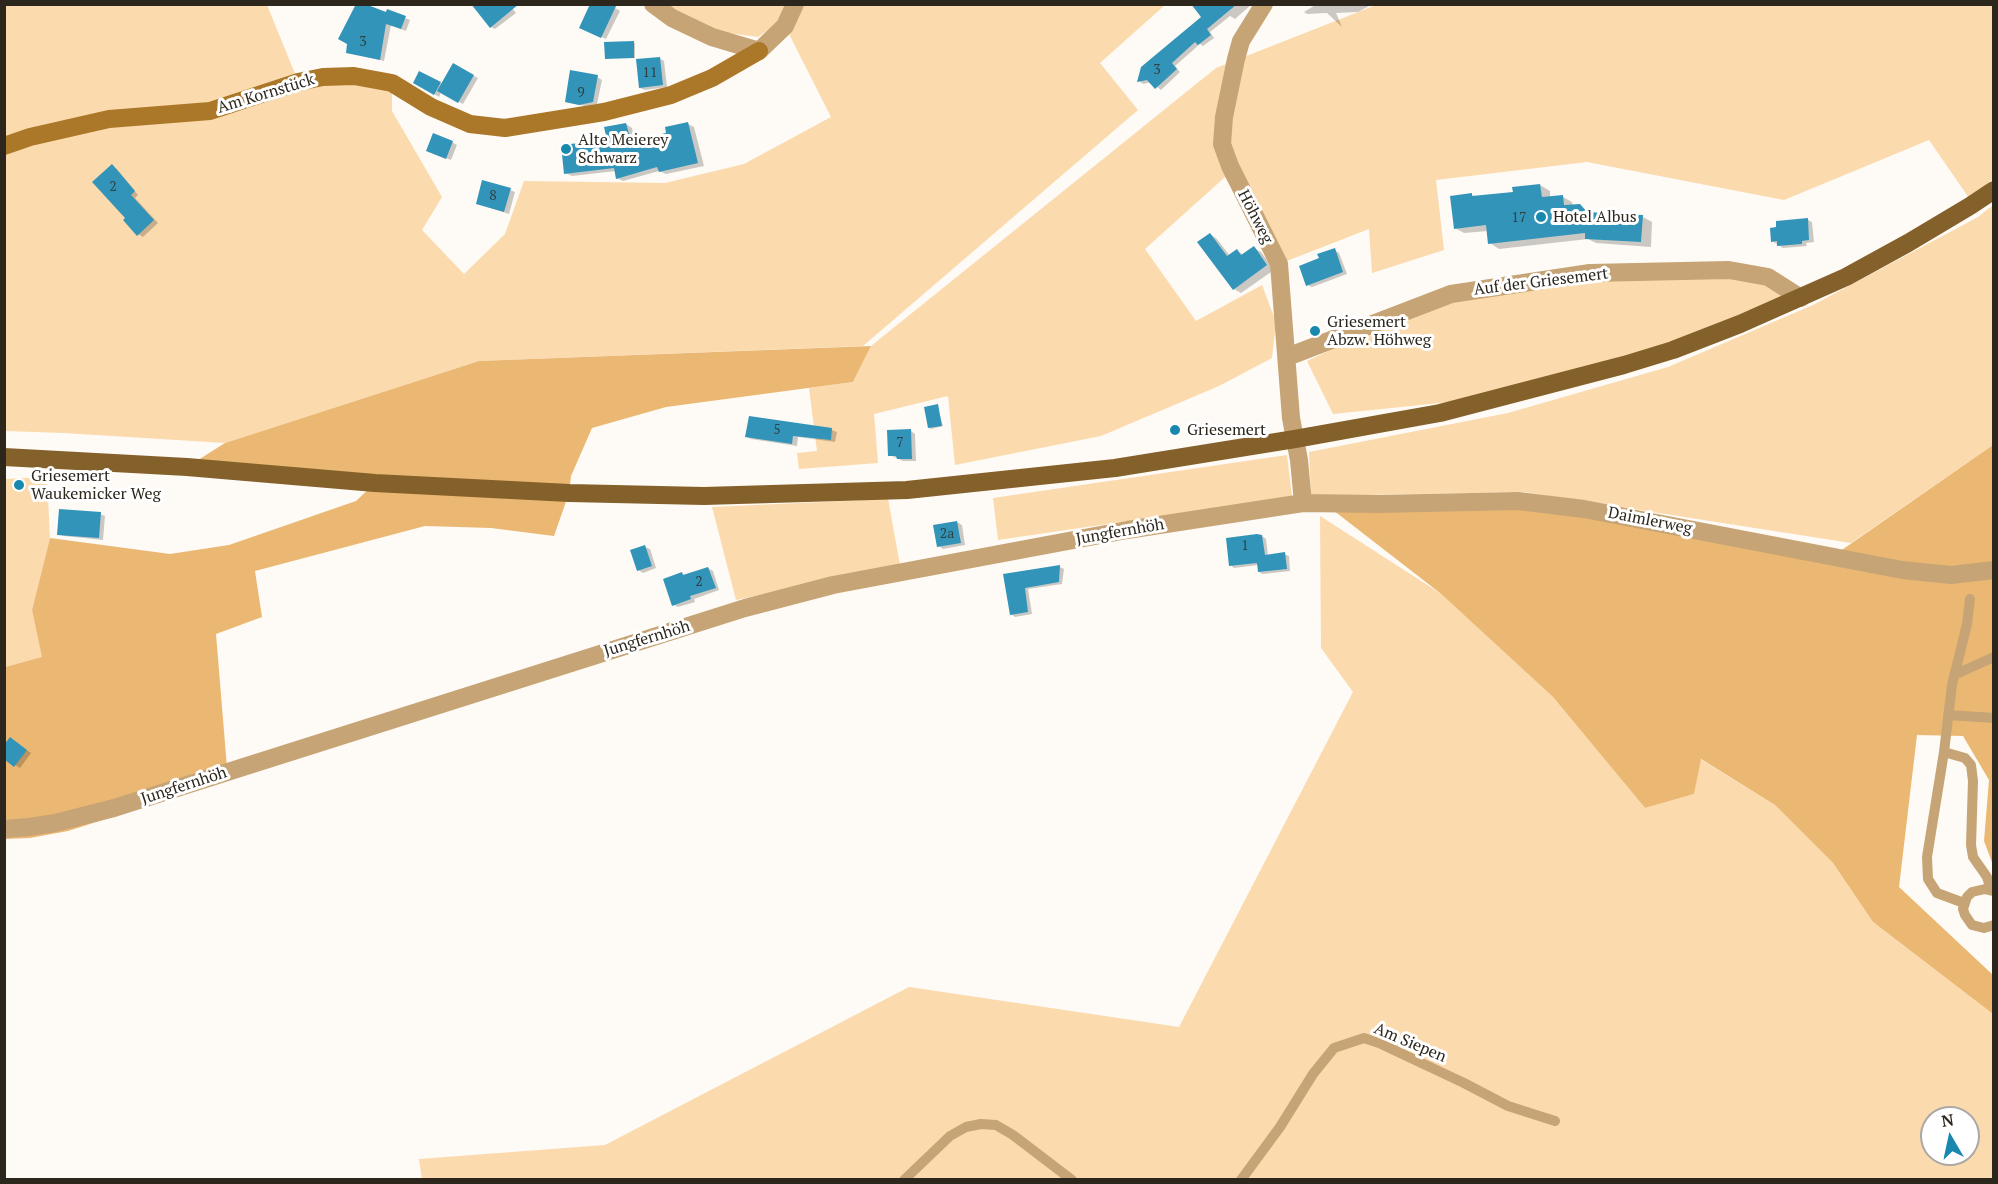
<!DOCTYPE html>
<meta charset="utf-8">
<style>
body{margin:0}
#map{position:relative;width:1998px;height:1184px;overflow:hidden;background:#fefaf5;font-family:"PT Serif",serif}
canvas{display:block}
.frame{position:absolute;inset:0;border:6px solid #2d261d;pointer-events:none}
.north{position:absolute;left:1920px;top:1106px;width:60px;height:60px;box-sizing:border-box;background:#fff;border:2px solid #aba8a5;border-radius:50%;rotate:351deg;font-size:16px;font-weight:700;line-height:24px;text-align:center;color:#2d261d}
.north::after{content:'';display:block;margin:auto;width:21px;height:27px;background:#1988ae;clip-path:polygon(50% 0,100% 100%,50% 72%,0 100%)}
</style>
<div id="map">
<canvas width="1998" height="1184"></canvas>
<div class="frame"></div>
<div class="north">N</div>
</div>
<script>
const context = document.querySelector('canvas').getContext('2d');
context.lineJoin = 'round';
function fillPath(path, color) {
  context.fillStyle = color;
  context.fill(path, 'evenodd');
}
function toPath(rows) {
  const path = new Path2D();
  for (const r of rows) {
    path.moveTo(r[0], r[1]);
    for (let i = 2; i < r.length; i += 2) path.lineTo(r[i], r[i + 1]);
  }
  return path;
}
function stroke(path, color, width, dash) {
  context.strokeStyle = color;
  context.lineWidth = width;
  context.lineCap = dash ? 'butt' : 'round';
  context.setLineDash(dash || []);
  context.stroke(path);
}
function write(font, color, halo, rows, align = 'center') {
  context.font = font + ' "PT Serif",serif';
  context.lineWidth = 6;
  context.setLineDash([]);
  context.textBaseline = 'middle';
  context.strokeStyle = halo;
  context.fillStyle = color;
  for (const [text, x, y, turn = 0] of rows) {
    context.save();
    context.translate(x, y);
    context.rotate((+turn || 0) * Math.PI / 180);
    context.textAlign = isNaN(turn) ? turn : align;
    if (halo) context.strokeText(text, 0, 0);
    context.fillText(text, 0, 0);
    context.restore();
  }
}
const green = toPath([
 [5,5,267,5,298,81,392,83,392,111,442,197,422,230,464,274,505,234,524,181,665,183,744,164,831,117,789,34,804,5,1165,5,1100,63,1138,110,863,346,479,361,225,443,64,433,5,431],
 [667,5,789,5,780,22,758,37,706,30],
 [1376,5,1993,5,1993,179,1969,198,1929,140,1784,200,1587,162,1436,180,1444,250,1372,273,1369,229,1279,264,1225,177,1145,249,1196,321,1262,285,1276,322,1272,358,1219,386,1101,436,955,465,948,396,874,414,878,463,799,469,797,453,817,451,809,388,853,382,871,346,1216,68],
 [1993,205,1993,445,1851,543,1524,492,1311,496,1309,452,1508,413,1668,367,1813,305,1978,217],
 [1729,270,1801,298,1740,324,1508,396,1333,414,1307,361,1451,294],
 [1287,455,1292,497,998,540,993,498],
 [47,477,50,538,32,610,43,657,5,667,5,479],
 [888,499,900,565,736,600,712,507],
 [1320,516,1440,593,1553,697,1645,808,1694,794,1700,759,1775,805,1833,863,1873,922,1993,1014,1993,1179,422,1180,419,1159,605,1145,909,987,1179,1027,1353,692,1321,648],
 [1932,1118,1968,1118,1968,1154,1932,1154]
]);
const forest = toPath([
 [871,346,853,382,666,407,592,428,571,476,569,493,554,536,491,528,425,526,255,571,262,617,216,634,228,780,68,831,30,838,5,839,5,667,42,657,32,610,50,538,170,554,229,545,356,501,374,484,187,467,225,443,479,361],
 [1993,445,1993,865,1984,841,1989,780,1963,736,1917,735,1899,887,1993,975,1993,1014,1873,922,1833,863,1775,805,1701,759,1694,794,1645,808,1553,697,1440,593,1320,500,1518,502,1836,554]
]);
const shadow = toPath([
 [509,4,516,13,495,29,491,27],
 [608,4,620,11,606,39,586,30],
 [1198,4,1252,4,1235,19,1230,16,1210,32,1214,38,1203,46,1200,44,1175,66,1180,72,1161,90,1151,82,1143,84,1139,81,1203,17],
 [1317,4,1373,4,1358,12,1336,13,1342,27,1327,13,1307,14,1304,12],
 [387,11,410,20,406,31,391,25,384,61,347,52],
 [633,42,635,43,635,58,607,58],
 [659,58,664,61,667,87,645,90,640,88],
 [453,65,478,78,463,104,441,92,439,97,415,82,420,73,442,84],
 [597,77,602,80,597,104,585,106,566,102],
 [626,124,632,128,635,141,668,134,688,124,694,127,704,166,666,174,659,171,623,181,617,178,616,171,572,176,566,173,609,141],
 [452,142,457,145,451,160,433,153],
 [112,166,117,169,138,195,135,198,158,223,143,237,138,234,127,218],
 [1540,185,1550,191,1550,198,1563,197,1572,202,1573,206,1580,206,1592,214,1643,217,1652,222,1651,247,1596,243,1588,239,1499,249,1490,243,1488,231,1464,233,1455,228,1472,195,1477,197,1514,193],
 [510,190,515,192,509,214,478,204],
 [1808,220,1812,222,1814,242,1806,243,1807,246,1783,248,1772,241],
 [1210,234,1217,239,1230,256,1237,251,1244,255,1254,248,1261,252,1274,270,1241,293,1234,289],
 [1334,250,1339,253,1347,274,1312,287,1307,285,1321,259],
 [937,406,943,426,931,429,929,428],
 [832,430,837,432,835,442,798,437,797,446,751,439,747,437],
 [911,431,915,434,916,461,903,461,890,455],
 [100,514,105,516,103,540,64,536,59,534],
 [957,522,962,525,965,545,943,549,939,546],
 [1262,536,1266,539,1268,556,1284,554,1289,556,1290,571,1263,574,1259,572,1258,565,1234,568,1230,565],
 [645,547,650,549,656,568,643,573,638,570],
 [1060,567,1064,569,1062,584,1028,589,1032,614,1015,617,1011,614,1005,575],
 [708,568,713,571,719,590,694,599,695,602,678,607,674,605,682,574,686,576],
 [4,741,8,743,15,742,31,753,20,768,4,758]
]);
const building = toPath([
 [356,4,365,4,386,12,387,9,406,16,401,29,386,24,380,60,346,53,347,44,338,39],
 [471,4,519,4,490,28],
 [590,4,617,4,601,38,579,28],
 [1191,4,1237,4,1207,29,1211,35,1198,45,1195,42,1172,63,1177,69,1155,89,1147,80,1137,82,1141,67,1201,17],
 [634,41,634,58,605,59,604,42],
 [660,57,663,85,639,88,636,59],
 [453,63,474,75,458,103,437,91],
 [570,70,598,75,593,102,579,105,565,102],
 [419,71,441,82,434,95,413,83],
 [688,122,698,163,659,172,657,167,616,179,614,168,564,174,561,145,607,140,604,127,626,123,631,141,666,133,665,127],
 [433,133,453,141,446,159,426,151],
 [112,164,135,191,131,195,154,220,137,236,123,220,125,218,92,182],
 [482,180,511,188,504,212,476,204],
 [1540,184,1542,197,1563,195,1564,205,1580,204,1587,212,1643,215,1641,242,1585,239,1585,233,1488,244,1486,225,1454,229,1450,196,1472,193,1472,196,1513,192,1512,187],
 [1808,218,1809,240,1802,241,1802,244,1777,246,1777,241,1771,242,1770,228,1776,227,1776,221],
 [1210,233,1227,256,1237,249,1241,255,1254,246,1267,265,1233,290,1197,242],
 [1335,248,1343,272,1306,286,1299,266,1319,258,1317,254],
 [938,404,942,426,928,428,924,407],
 [749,416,832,428,831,440,793,436,792,444,745,437],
 [911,429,912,459,897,459,896,456,888,456,887,430],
 [59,509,101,512,99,538,57,535],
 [957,521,961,543,937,547,933,525],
 [1257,534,1262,535,1265,555,1285,552,1287,569,1258,572,1257,563,1229,566,1226,538],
 [645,545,652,566,637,571,630,550],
 [1060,565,1059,582,1025,588,1028,612,1010,615,1003,574],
 [708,567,716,588,690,596,691,599,672,606,663,579,682,572,683,575],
 [10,737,27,750,14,767,4,759,4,745]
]);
const lane = toPath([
 [1956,674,1994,657],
 [1948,715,1994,718],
 [1944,752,1965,758,1971,765,1973,781,1971,845,1973,857,1987,877,1991,890],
 [1994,891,1985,889,1972,892,1967,897,1963,909,1965,915,1972,925,1984,928,1994,925],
 [1964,903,1937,893,1928,879,1927,857,1944,752,1952,685,1967,624,1970,599],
 [904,1180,950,1136,966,1127,981,1124,996,1125,1013,1135,1072,1180],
 [1241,1180,1280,1127,1313,1074,1334,1048,1364,1038,1379,1043,1464,1083,1508,1106,1555,1121]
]);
const street = toPath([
 [653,4,672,18,712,37,759,51,785,26,795,4],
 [1264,4,1241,41,1236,59,1224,117,1222,144,1230,166,1279,264,1291,418,1299,460,1303,503],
 [1287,357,1451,294,1590,273,1729,270,1768,277,1801,298],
 [4,829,29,827,55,823,114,808,745,608,833,585,1127,530,1303,503,1379,504,1518,501,1584,509,1902,570,1951,575,1994,570]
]);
const secondary = toPath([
 [4,146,30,137,109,119,210,111,298,82,323,77,354,76,392,83,431,107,470,124,505,128,604,112,671,95,712,78,759,51]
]);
const primary = toPath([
 [4,457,187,467,375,483,569,493,704,496,907,490,1115,468,1295,439,1440,413,1624,365,1673,350,1740,324,1846,277,1908,243,1970,206,1994,190]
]);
const markers = [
 [566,149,6,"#1988ae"],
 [1541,217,6,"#1988ae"],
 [1315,331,6,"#1988ae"],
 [1175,430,6,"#1988ae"],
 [19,485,6,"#1988ae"]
];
const numberNames = [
 ["3",363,42],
 ["3",1157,70],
 ["11",650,73],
 ["9",581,93],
 ["2",113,187],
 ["8",493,196],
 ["17",1519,218],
 ["5",777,430],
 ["7",900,443],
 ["2a",947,534],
 ["1",1245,546],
 ["2",699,582]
];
const streetNames = [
 ["Am Kornstück",266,94,-17],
 ["Höhweg",1255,217,63],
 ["Auf der Griesemert",1541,282,-7],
 ["Daimlerweg",1650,521,11],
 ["Jungfernhöh",1120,532,-10],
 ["Jungfernhöh",647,639,-17],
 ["Jungfernhöh",184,786,-18],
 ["Am Siepen",1410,1043,23]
];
const poiNames = [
 ["Alte Meierey",578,140],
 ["Schwarz",578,158],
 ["Hotel Albus",1553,217],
 ["Griesemert",1327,322],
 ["Abzw. Höhweg",1327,340],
 ["Griesemert",1187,430],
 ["Griesemert",31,476],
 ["Waukemicker Weg",31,494]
];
fillPath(green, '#fbdaae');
fillPath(forest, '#ebb873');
fillPath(shadow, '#0003');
fillPath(building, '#3294b9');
stroke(lane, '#c6a475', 10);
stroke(street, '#c6a475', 18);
stroke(secondary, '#ab7829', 18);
stroke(primary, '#84602b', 18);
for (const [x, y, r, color] of markers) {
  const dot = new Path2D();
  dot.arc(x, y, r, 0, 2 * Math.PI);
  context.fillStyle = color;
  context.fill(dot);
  stroke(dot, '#fff', 2);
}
write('14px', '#2e4244', null, numberNames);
write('16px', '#2d261d', '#fff', streetNames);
write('16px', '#2d261d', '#fff', poiNames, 'left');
</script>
